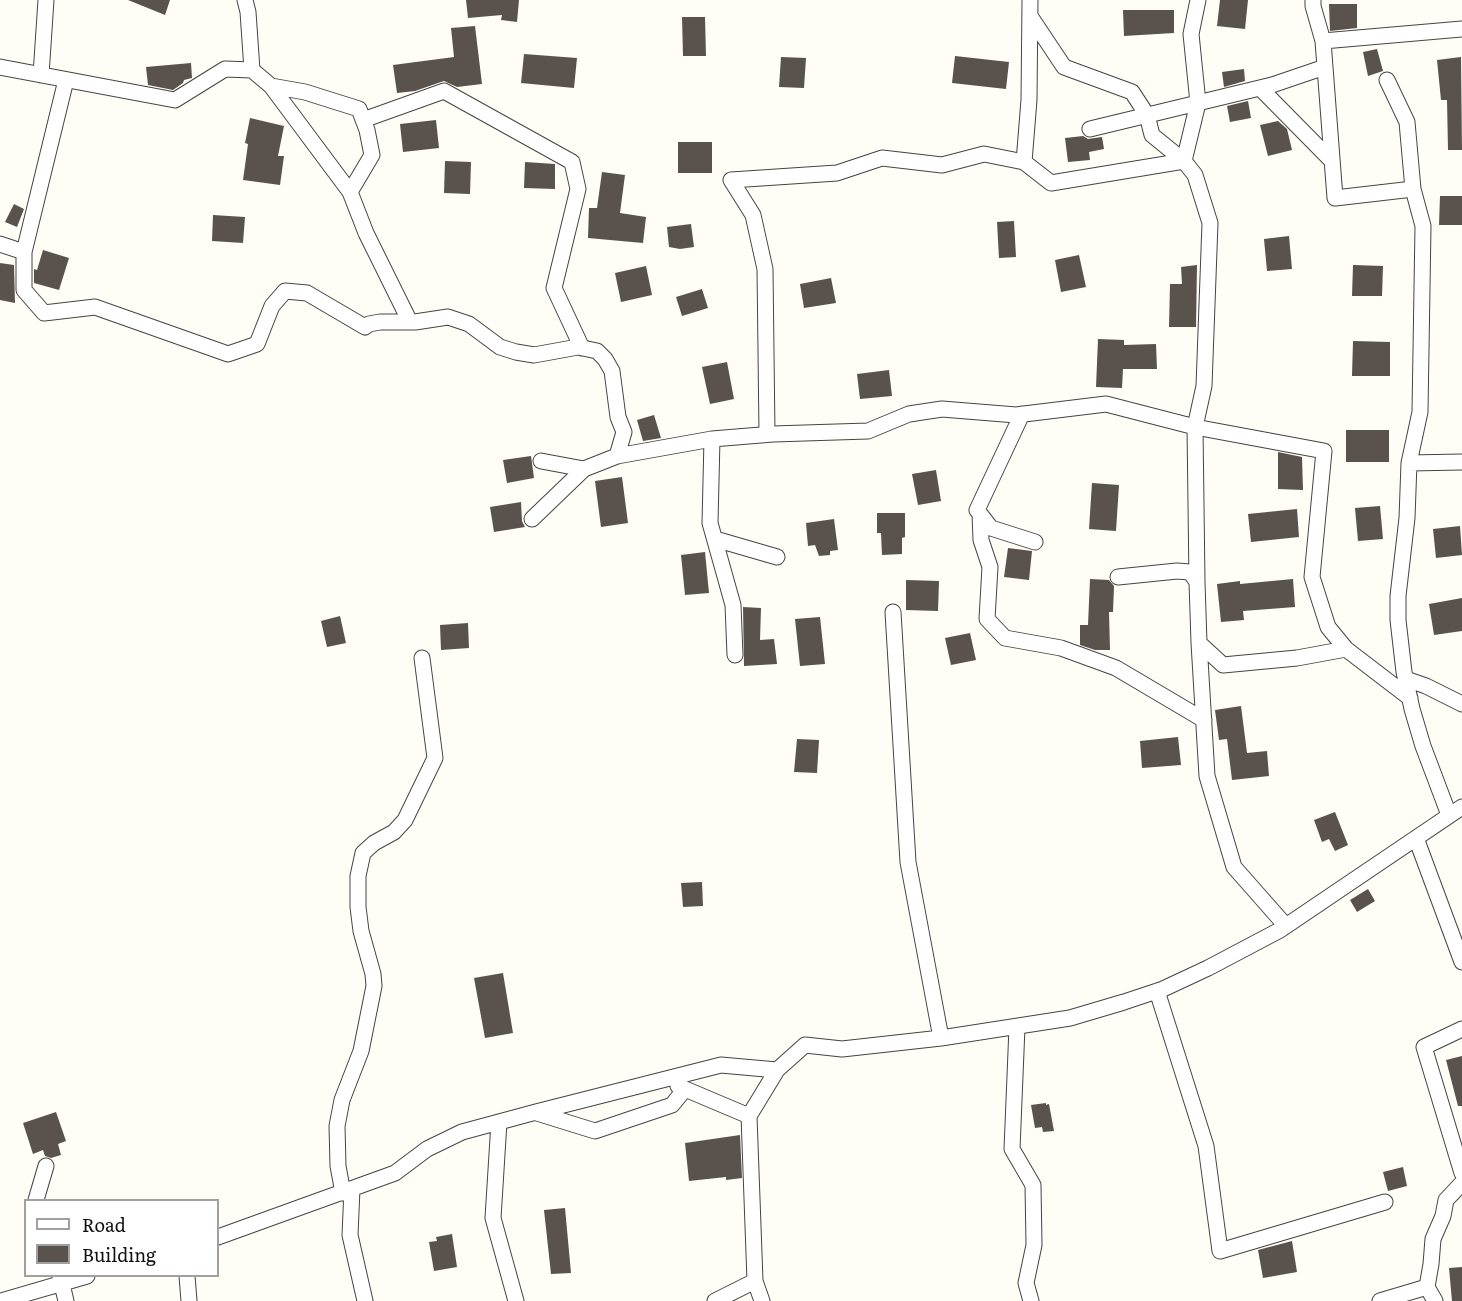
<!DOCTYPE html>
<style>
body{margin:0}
#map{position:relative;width:1462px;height:1301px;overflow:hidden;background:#fffdf5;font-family:Literata,serif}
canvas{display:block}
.legend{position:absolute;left:24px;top:1199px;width:195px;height:78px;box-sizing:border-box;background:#fff;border:2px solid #a0a0a0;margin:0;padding:8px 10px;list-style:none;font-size:18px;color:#111}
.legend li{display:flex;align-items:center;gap:12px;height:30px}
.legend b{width:30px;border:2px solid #a0a0a0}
</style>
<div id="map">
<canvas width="1462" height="1301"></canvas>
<ul class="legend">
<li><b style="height:8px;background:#fff"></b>Road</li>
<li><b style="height:16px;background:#5a524d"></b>Building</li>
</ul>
</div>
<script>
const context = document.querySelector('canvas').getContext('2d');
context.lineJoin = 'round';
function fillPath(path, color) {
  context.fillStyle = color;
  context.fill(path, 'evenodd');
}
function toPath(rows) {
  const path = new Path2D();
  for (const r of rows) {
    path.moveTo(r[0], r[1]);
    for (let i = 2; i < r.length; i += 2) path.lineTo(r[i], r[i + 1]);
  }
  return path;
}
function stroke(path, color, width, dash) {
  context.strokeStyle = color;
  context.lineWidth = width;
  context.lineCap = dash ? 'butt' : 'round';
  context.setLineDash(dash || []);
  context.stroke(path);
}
const building = toPath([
 [128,0,170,0,165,15],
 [466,0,519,0,517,22,501,20,502,15,468,18],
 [1220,0,1248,0,1245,29,1217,26],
 [1329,4,1357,4,1357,28,1330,31],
 [1123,10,1174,10,1174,33,1124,36],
 [682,17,705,17,706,56,683,56],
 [475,26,482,84,457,87,444,81,415,91,397,93,393,65,454,57,451,28],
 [1377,49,1383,71,1368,76,1363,52],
 [524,54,577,58,574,88,521,83],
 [955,56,1009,62,1006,89,952,83],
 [781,57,806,58,804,88,779,87],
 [1461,57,1462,150,1448,150,1447,100,1441,100,1437,60],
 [191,63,192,78,184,80,183,83,173,90,148,85,146,67],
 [1244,69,1245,81,1224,87,1222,72],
 [1248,101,1251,118,1230,122,1227,106],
 [250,118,284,126,278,156,284,156,280,185,243,180,248,144,245,143],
 [436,120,439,148,403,152,400,124],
 [1278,121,1287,129,1292,150,1268,156,1260,125],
 [1083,136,1088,139,1102,137,1104,149,1089,152,1090,160,1068,162,1065,138],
 [678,142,712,142,712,173,678,173],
 [445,161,471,162,470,194,444,193],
 [525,162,555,164,555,189,524,188],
 [602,172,625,175,620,213,646,217,643,243,588,238,589,208,597,208],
 [1440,196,1462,196,1462,225,1439,225],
 [14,204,24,209,17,227,5,222],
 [213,215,245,217,243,243,212,241],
 [1014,221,1016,257,999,258,997,222],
 [691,224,694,247,680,249,669,247,667,227],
 [1289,236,1292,269,1267,271,1264,239],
 [43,250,69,258,59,290,34,283,34,269,37,270],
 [1079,255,1086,287,1061,292,1055,260],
 [0,263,14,265,15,303,0,300],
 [1197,265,1196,327,1169,327,1170,284,1182,284,1181,267],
 [1353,265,1383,266,1382,296,1352,296],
 [646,266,652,295,621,302,615,273],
 [831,278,836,303,804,308,800,284],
 [702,289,708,308,682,316,676,297],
 [1098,339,1124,340,1124,345,1156,344,1157,369,1123,369,1122,388,1096,387],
 [1353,341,1390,342,1390,376,1352,376],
 [727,362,734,399,710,404,702,367],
 [889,370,892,396,860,399,857,374],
 [654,415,661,438,643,441,637,420],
 [1346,430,1389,430,1389,462,1346,462],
 [1278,452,1302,457,1303,490,1278,489],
 [531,456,534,478,507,483,503,460],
 [936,470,941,501,918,505,912,474],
 [622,477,628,523,601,527,595,481],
 [1092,483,1119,485,1116,531,1089,529],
 [521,502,522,521,525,527,494,532,490,507],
 [1380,506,1383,539,1358,541,1355,508],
 [1297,509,1299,537,1251,542,1248,514],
 [877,513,905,513,905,537,902,538,902,554,882,555,881,533,877,533],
 [834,519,838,550,830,551,830,555,819,556,815,545,808,546,806,523],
 [1460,526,1462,555,1436,558,1433,529],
 [1008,548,1032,551,1029,580,1004,577],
 [705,552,709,593,685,595,681,555],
 [1090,579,1109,580,1114,586,1113,612,1109,612,1110,650,1095,650,1080,645,1080,625,1088,625],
 [1293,579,1295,607,1243,611,1244,620,1221,622,1217,584,1240,581,1240,584],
 [906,580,939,581,938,611,906,610],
 [1462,598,1462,631,1434,635,1429,604],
 [743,607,761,608,760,640,774,639,777,664,744,666],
 [340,616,346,643,327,647,321,621],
 [820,617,825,664,800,666,795,619],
 [468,623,469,648,441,650,440,625],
 [970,633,976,660,951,665,945,638],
 [1241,706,1247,753,1267,751,1269,776,1232,780,1227,739,1219,740,1215,710],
 [1178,737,1181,765,1142,768,1140,741],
 [797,739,819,740,817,773,794,772],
 [1335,812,1348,845,1335,851,1329,839,1322,842,1314,820],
 [702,882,703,906,683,907,681,883],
 [1368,889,1375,901,1357,912,1350,900],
 [503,973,513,1033,485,1038,474,978],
 [1462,1056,1462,1106,1458,1106,1446,1060],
 [1046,1103,1046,1105,1049,1104,1054,1131,1043,1132,1042,1127,1035,1128,1031,1105],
 [56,1112,66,1141,58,1144,61,1155,51,1158,45,1156,43,1150,33,1154,23,1123],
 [740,1135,742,1178,726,1180,726,1177,689,1181,685,1143],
 [1403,1167,1407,1186,1388,1191,1383,1172],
 [565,1208,571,1273,551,1274,544,1210],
 [452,1234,457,1267,434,1271,429,1242,437,1241,436,1237],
 [1292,1241,1297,1272,1263,1278,1258,1250],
 [1462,1267,1462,1301,1452,1301,1449,1268]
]);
const minor = toPath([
 [245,0,248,12,252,70,271,86,305,92,359,109,367,130,372,155,350,192,366,233,410,322],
 [1030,0,1029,100,1024,162,1051,183,1184,161],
 [1313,0,1313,6,1323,41],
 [1030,16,1064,67,1132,92,1147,115,1152,135,1184,161],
 [0,67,175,100,225,69,252,70],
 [41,75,46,0],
 [66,80,24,252,24,290,44,313,95,307,228,354,257,344,272,306,285,291,307,293,365,327,369,324,380,322,415,322,448,317,469,324,500,347,516,352,534,355,578,347,597,351,605,359,612,371,618,417,624,432,617,456,712,439,773,434,868,431,909,414,942,409,1016,415,1106,404,1195,427,1324,451,1312,577,1328,627,1346,649],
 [1387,80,1407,122,1413,189],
 [271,86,350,192],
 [1260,88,1331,160],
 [363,120,444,91,572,162,578,189,554,288,582,348],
 [1090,129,1272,85,1325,67],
 [0,244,24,252],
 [1022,414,977,510,991,528,1035,542],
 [767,434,765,269,753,215,731,180,837,173,882,158,942,165,984,154,1024,162],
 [712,439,710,523,733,605,735,655],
 [541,461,584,469],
 [1409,463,1462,462],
 [980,514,981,540,990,567,987,619,1005,638,1061,648,1116,668,1204,720],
 [532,519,584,469,617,456],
 [715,539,777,557],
 [1118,577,1177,571,1190,572,1197,582,1199,643,1223,665,1297,658,1346,649,1410,698],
 [1197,582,1195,427,1204,386,1210,223,1195,175,1184,161,1198,103,1191,34,1198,0],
 [893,612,908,862,941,1038],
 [1199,643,1207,776,1234,867,1286,926],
 [1406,679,1426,686,1462,704],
 [1449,815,1423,746,1412,709,1404,672,1398,620,1398,596,1407,518,1409,463,1420,412,1423,226,1413,189,1335,198,1323,41,1462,29],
 [1416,838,1462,962],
 [1157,991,1206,1146,1220,1251,1385,1202],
 [1017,1027,1012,1149,1033,1185,1034,1245,1026,1283,1031,1301],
 [1462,1029,1424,1047,1462,1173],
 [678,1086,749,1116,777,1070],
 [537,1113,595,1131,672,1105,685,1089],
 [749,1116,755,1281,762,1301],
 [499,1122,493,1218,516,1301],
 [352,1189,350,1235,365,1301],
 [343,1193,338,1166,337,1126,342,1100,361,1051,374,986,373,974,361,931,358,907,358,876,363,853,374,843,394,832,405,820,435,758,422,658],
 [36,1200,46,1166],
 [218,1237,395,1173,427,1149,462,1132,536,1112,721,1065,777,1070,805,1045,842,1049,941,1038,1070,1018,1124,1002,1163,989,1208,968,1280,930,1462,807],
 [60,1276,66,1301],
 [187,1276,189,1301],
 [1,1301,87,1276],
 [715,1301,755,1281],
 [1380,1301,1427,1287],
 [1435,1301,1427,1287,1431,1264,1433,1239,1443,1216,1446,1200,1462,1183]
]);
fillPath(building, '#5a524d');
stroke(minor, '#444', 17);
stroke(minor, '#fff', 15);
</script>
